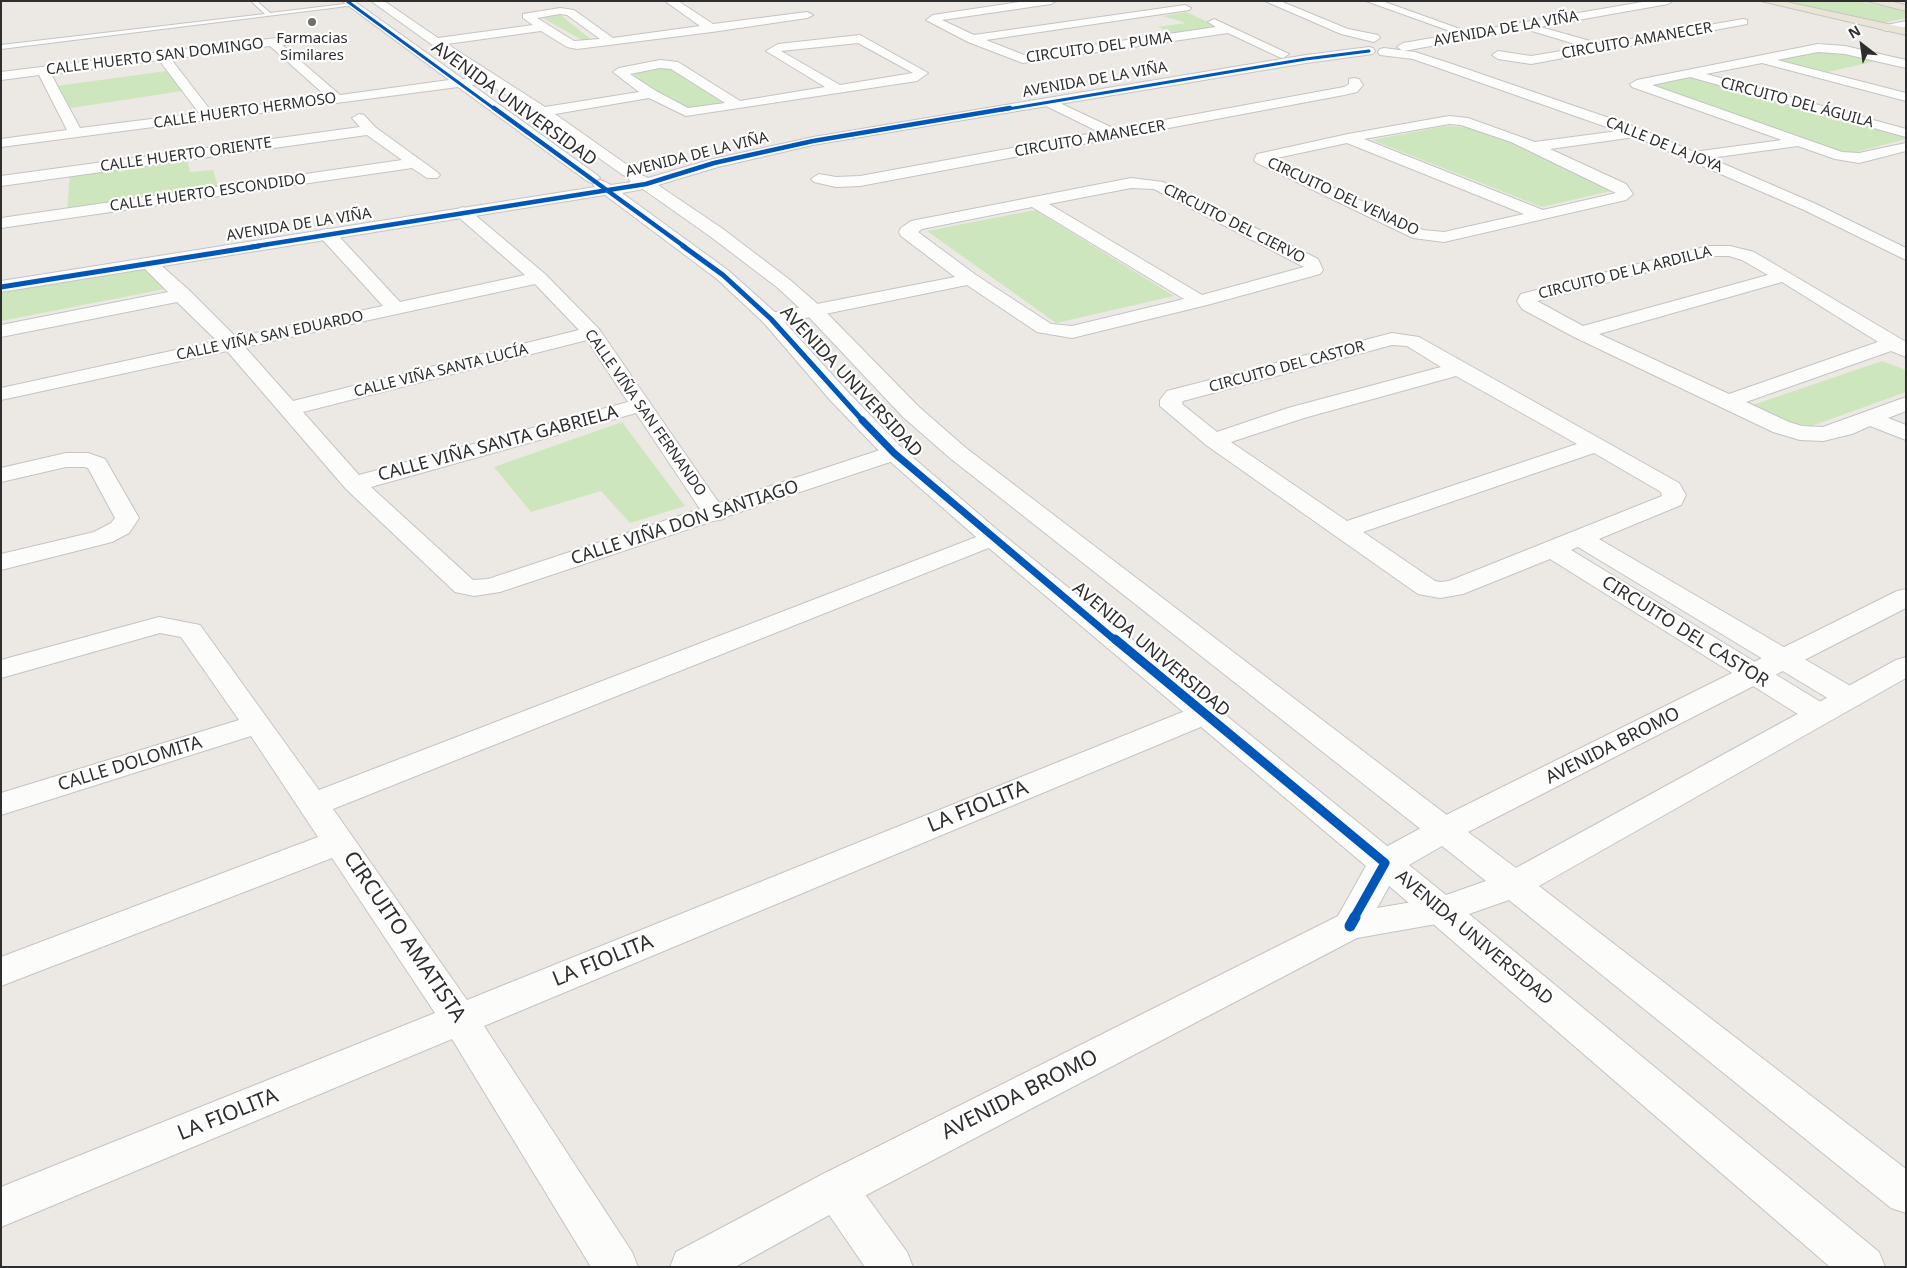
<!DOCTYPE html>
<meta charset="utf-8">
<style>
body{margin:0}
#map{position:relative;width:1907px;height:1268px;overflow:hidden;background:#ece8e4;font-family:"Noto Sans",sans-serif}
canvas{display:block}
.frame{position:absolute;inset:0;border:2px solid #2e2e2e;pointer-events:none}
.north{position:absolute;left:1837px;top:20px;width:50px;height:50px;-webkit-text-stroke:4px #fff;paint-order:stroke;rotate:330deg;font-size:14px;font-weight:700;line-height:20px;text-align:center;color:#2e2e2e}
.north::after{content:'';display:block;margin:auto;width:18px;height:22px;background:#2e2e2e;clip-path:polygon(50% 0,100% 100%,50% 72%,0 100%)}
</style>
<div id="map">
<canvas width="1907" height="1268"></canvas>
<div class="frame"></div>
<div class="north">N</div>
</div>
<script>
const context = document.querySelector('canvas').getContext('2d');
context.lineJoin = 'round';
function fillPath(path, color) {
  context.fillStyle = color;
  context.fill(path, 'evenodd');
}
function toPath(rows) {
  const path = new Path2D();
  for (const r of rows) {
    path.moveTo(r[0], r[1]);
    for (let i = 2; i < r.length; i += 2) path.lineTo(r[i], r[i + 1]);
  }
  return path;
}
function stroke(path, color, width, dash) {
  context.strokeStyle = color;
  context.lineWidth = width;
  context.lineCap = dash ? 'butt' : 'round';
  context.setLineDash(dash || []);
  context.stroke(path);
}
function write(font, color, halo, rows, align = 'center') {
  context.font = font + ' "Noto Sans",sans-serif';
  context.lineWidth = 4.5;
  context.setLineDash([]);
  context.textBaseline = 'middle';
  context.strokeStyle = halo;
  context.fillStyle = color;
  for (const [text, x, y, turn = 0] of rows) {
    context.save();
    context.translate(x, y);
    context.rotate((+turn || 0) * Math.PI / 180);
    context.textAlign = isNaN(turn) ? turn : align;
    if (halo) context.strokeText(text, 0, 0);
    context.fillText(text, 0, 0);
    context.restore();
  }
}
const green = toPath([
 [1782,1,1858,1,1906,11,1906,18,1882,23],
 [1186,12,1223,29,1184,36,1157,27,1186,23,1163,16],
 [559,14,592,40,584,41,539,16],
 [1828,50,1876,61,1828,72,1780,60],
 [673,66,733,105,691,111,624,73],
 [166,71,182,91,71,108,57,86],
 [1691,77,1906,136,1906,139,1852,153,1833,150,1648,85],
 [1445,126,1468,127,1509,141,1611,191,1542,207,1372,140],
 [187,158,190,172,213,170,219,190,67,211,70,174],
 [1035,210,1174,296,1056,323,927,231],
 [144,269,165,289,1,321,1,292],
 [1882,361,1906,370,1906,392,1803,429,1753,405],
 [622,422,685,506,630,523,601,491,531,512,494,467]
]);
const service = toPath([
 [251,1,257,1,270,13,353,3,356,5,1,49,1,45,265,14,251,1]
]);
const minor = toPath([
 [342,1,354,1,463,79,477,77,371,1,384,1,438,38,533,25,523,18,523,14,560,8,574,10,613,38,700,26,665,1,678,1,713,24,807,12,813,15,807,18,712,32,577,49,567,47,541,31,447,44,545,107,639,92,613,72,619,68,660,60,678,62,740,101,825,87,766,51,778,44,860,35,928,73,917,81,686,116,649,98,555,114,633,169,636,172,628,177,623,175,538,115,487,83,472,85,597,175,600,178,592,183,587,181,458,87,1,147,1,139,67,130,39,75,1,80,1,72,309,34,315,38,313,41,282,45,340,95,449,80,342,1],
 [560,14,567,15,600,39,574,41,537,18,560,14],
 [858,43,913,73,840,85,781,51,858,43],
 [270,46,326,96,211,111,171,59,270,46],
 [159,60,199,113,80,128,51,74,159,60],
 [660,68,671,69,725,103,688,108,656,91,630,74,660,68],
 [1026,1,1056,1,1051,4,942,20,974,35,1185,5,1191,8,1189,10,986,40,1024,55,1216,27,1208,22,1214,19,1289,54,1283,58,1279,57,1228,33,1023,63,968,42,926,20,933,15,1026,1],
 [1265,1,1280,1,1348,29,1378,35,1380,38,1374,42,1341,34,1265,1],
 [1366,1,1382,1,1460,29,1454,32,1450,31,1366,1],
 [1743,19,1747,20,1747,24,1531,64,1498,59,1492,55,1498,51,1531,56,1585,47,1522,28,1520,26,1526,23,1601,44,1743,19],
 [1906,21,1906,27,1886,31,1880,28,1882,26,1906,21],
 [1818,44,1845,46,1906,60,1906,68,1845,54,1818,52,1777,60,1906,93,1906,101,1762,63,1706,74,1906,129,1906,137,1690,77,1652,85,1842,152,1859,153,1906,143,1906,151,1859,163,1835,159,1798,146,1710,158,1816,204,1906,248,1906,260,1804,210,1635,137,1550,149,1626,184,1633,194,1626,200,1444,242,1413,238,1257,163,1254,160,1257,154,1262,153,1348,134,1449,116,1468,118,1535,142,1618,131,1413,59,1380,55,1378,52,1380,49,1384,48,1415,52,1452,64,1641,129,1694,152,1782,140,1632,87,1630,84,1637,80,1818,44],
 [1449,124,1461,125,1511,142,1616,193,1543,210,1364,139,1449,124],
 [1347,143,1524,214,1444,232,1423,230,1272,159,1347,143],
 [1354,78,1359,79,1363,85,1357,92,1344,95,860,186,836,187,814,182,811,179,819,174,836,177,860,176,1099,132,1044,105,1042,102,1049,98,1115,129,1344,87,1349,84,1349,79,1354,78],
 [359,114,364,115,375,127,437,172,440,175,437,178,427,178,412,168,1,228,1,218,402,160,367,135,1,186,1,176,360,127,352,118,359,114],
 [1131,178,1163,182,1318,259,1323,270,1320,274,1207,305,1072,338,1037,332,967,285,771,325,764,323,761,319,764,315,771,313,955,277,901,236,899,232,901,228,911,221,1131,178],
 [1131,188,1154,189,1304,267,1202,295,1049,204,1131,188],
 [1032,207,1184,299,1072,326,1051,324,976,275,918,232,922,229,1032,207],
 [462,207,468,209,545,274,599,329,719,503,886,448,894,446,902,448,905,453,902,458,725,517,724,519,713,521,500,592,474,596,455,592,346,489,227,351,1,400,1,388,217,341,177,302,1,337,1,325,168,292,140,264,143,260,149,259,155,260,190,291,236,337,383,306,321,238,319,234,321,230,327,229,333,230,400,302,525,275,456,215,454,212,462,207],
 [535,284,579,330,293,401,245,347,535,284],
 [587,340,628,402,359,475,303,412,587,340],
 [636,413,700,509,488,579,473,580,371,487,636,413],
 [1708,246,1730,246,1754,252,1906,342,1906,357,1891,351,1746,402,1789,422,1802,426,1823,427,1906,397,1906,411,1888,418,1906,425,1906,440,1870,426,1852,434,1823,441,1800,440,1773,432,1574,337,1522,309,1517,301,1521,294,1708,246],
 [1708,256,1729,256,1742,260,1768,275,1583,326,1537,301,1708,256],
 [1782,282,1878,342,1729,394,1599,334,1782,282],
 [1392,333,1419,337,1679,483,1686,495,1681,505,1599,539,1859,691,1864,698,1859,705,1849,707,1839,705,1578,547,1571,550,1829,707,1834,714,1829,721,1819,724,1809,721,1550,559,1463,594,1440,598,1418,594,1206,445,1160,406,1160,400,1167,391,1392,333],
 [1392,345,1407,346,1441,367,1288,408,1217,432,1182,404,1183,401,1392,345],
 [1456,376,1577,444,1347,521,1231,442,1304,418,1456,376],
 [1594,453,1661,492,1662,496,1449,581,1440,582,1435,581,1363,532,1594,453],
 [66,453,88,453,105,459,139,518,129,533,112,542,1,570,1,554,94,532,111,523,115,518,88,468,84,467,66,467,1,482,1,468,66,453],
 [992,531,1001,533,1004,538,1001,543,333,809,467,1000,1195,707,1205,704,1215,707,1220,714,1215,721,484,1026,632,1252,638,1267,591,1267,452,1039,1,1227,1,1187,435,1013,332,858,1,986,1,957,318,837,251,736,1,815,1,793,239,720,181,637,160,633,1,678,1,660,159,617,200,625,319,790,992,531],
 [836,1170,851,1175,907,1252,913,1267,865,1267,821,1203,815,1189,821,1175,836,1170]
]);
const tertiary = toPath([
 [1648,1,1673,1,1668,4,1403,51,1397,47,1403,43,1648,1],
 [1369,47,1373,48,1375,51,1373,54,1306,63,813,145,718,167,658,185,723,229,790,280,821,307,919,407,966,448,1456,822,1460,830,1456,838,1444,842,1432,838,950,458,903,417,807,315,778,288,711,237,643,189,622,193,729,271,778,315,847,391,902,448,1001,533,1397,854,1402,863,1377,908,1442,897,1454,901,1459,910,1454,919,1442,923,1357,938,851,1203,735,1267,670,1267,676,1252,821,1175,1338,916,1366,866,983,543,886,458,831,401,764,323,717,279,605,195,1,292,1,281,595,187,593,185,595,182,601,180,611,185,631,182,627,177,635,172,648,178,709,160,813,137,1306,55,1369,47]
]);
const secondary = toPath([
 [1906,589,1906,608,1468,832,1516,868,1896,660,1906,657,1906,678,1539,886,1906,1169,1906,1213,1891,1208,1509,900,1469,914,1879,1252,1885,1267,1830,1267,1373,872,1368,863,1373,854,1432,822,1897,591,1906,589],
 [1442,846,1486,881,1446,895,1409,865,1442,846]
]);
const primary = toPath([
 [1761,1,1782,1,1906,28,1906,35,1761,1],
 [1867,1,1889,1,1906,5,1906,11,1867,1]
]);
const cyclewayFar5 = toPath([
 [347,1,496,110],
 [1002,110,1306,59,1369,51]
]);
const cyclewayFar4 = toPath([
 [494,108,685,247],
 [251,247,646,184,714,163,813,141,1010,108]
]);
const cyclewayFar3 = toPath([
 [683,246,723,275,771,319,863,421],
 [1,287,259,246]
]);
const cyclewayFar2 = toPath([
 [862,420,894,453,1116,641]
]);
const cyclewayFar1 = toPath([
 [1115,639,1385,863,1354,918]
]);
const cycleway = toPath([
 [1350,926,1355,917]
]);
const markers = [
 [312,22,5,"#706f6e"]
];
const farStreetnames = [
 ["AVENIDA DE LA VIÑA",1506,29,-10],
 ["CIRCUITO AMANECER",1637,41,-10],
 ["CIRCUITO DEL PUMA",1099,48,-8],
 ["CALLE HUERTO SAN DOMINGO",155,57,-7],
 ["AVENIDA DE LA VIÑA",1095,80,-10],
 ["CIRCUITO DEL ÁGUILA",1797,103,15],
 ["CALLE HUERTO HERMOSO",245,111,-8],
 ["CIRCUITO AMANECER",1090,139,-10],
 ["CALLE DE LA JOYA",1664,145,22],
 ["CALLE HUERTO ORIENTE",186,155,-8],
 ["AVENIDA DE LA VIÑA",697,155,-14],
 ["CALLE HUERTO ESCONDIDO",208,193,-8],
 ["CIRCUITO DEL VENADO",1343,197,25],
 ["CIRCUITO DEL CIERVO",1234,224,27],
 ["AVENIDA DE LA VIÑA",299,225,-9],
 ["CIRCUITO DE LA ARDILLA",1625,273,-14],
 ["CALLE VIÑA SAN EDUARDO",270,336,-12],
 ["CIRCUITO DEL CASTOR",1287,367,-15],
 ["CALLE VIÑA SANTA LUCÍA",441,371,-14],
 ["CALLE VIÑA SAN FERNANDO",645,413,55]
];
const farPoinames = [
 ["Farmacias",312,39],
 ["Similares",312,56]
];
const streetNames = [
 ["AVENIDA UNIVERSIDAD",514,104,36],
 ["AVENIDA UNIVERSIDAD",851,382,47],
 ["CALLE VIÑA SANTA GABRIELA",498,444,-15],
 ["CALLE VIÑA DON SANTIAGO",685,523,-18],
 ["CIRCUITO DEL CASTOR",1685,632,32],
 ["AVENIDA UNIVERSIDAD",1151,650,40],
 ["AVENIDA BROMO",1613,746,-27],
 ["CALLE DOLOMITA",130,764,-17],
 ["AVENIDA UNIVERSIDAD",1474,938,40]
];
const nearStreetnames = [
 ["LA FIOLITA",978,807,-22],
 ["CIRCUITO AMATISTA",404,937,56],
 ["LA FIOLITA",603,961,-22],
 ["AVENIDA BROMO",1020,1095,-27],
 ["LA FIOLITA",228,1115,-22]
];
fillPath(green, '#cee6be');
stroke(service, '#c5c4c5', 2);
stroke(minor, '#c5c4c5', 2);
stroke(tertiary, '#c5c4c5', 2);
stroke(secondary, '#c5c4c5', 2);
stroke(primary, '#c6c5c4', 2);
fillPath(service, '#fcfcfb');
fillPath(minor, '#fcfcfb');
fillPath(tertiary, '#fcfcfb');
fillPath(secondary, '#fcfcfb');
fillPath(primary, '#e8e4d6');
stroke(cyclewayFar5, '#0057b8', 3);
stroke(cyclewayFar4, '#0057b8', 4.5);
stroke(cyclewayFar3, '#0057b8', 5);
stroke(cyclewayFar2, '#0057b8', 7);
stroke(cyclewayFar1, '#0057b8', 9);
stroke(cycleway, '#0057b8', 11);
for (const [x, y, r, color] of markers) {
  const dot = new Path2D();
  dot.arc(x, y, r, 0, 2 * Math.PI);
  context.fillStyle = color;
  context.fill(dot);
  stroke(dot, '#fff', 2);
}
write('15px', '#2e2e2e', '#fff', farStreetnames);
write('15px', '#2e2e2e', '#fff', farPoinames);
write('18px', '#2e2e2e', '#fff', streetNames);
write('21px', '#2e2e2e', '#fff', nearStreetnames);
</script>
